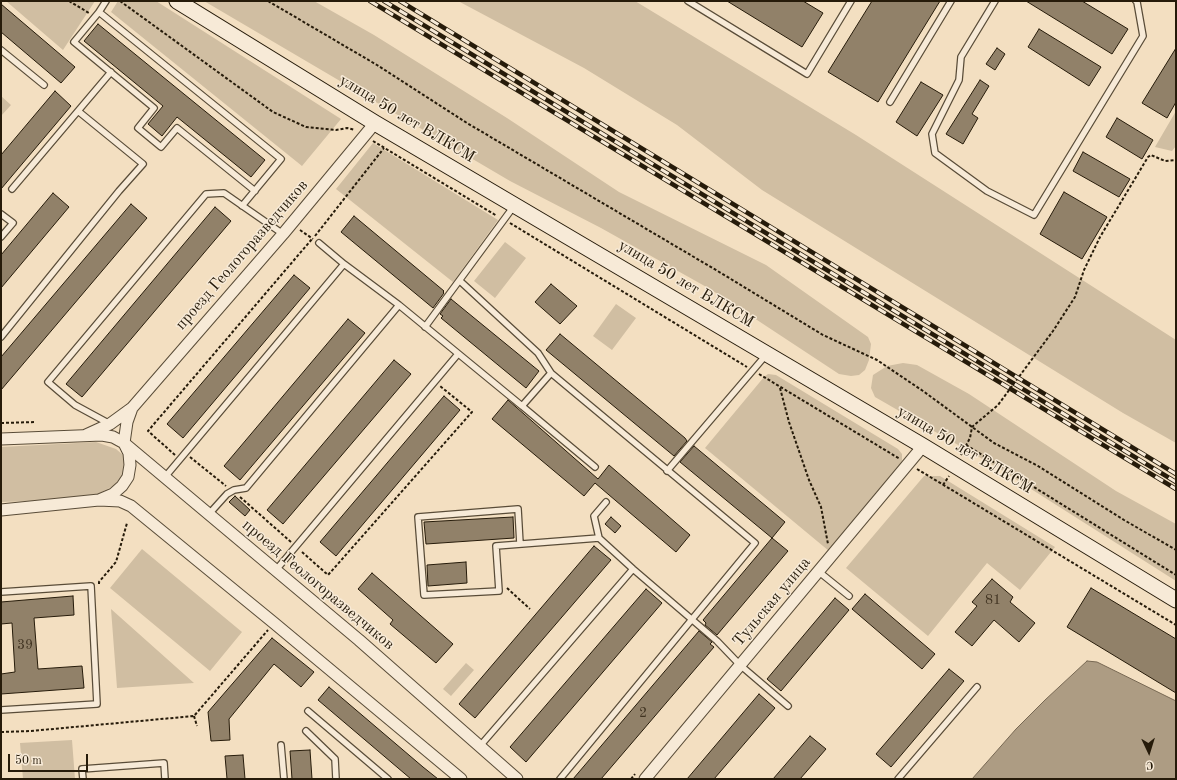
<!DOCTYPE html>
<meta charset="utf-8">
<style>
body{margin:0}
#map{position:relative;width:1177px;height:780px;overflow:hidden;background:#f3dfc1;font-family:"Old Standard TT",serif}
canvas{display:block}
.frame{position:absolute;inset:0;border:2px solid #261b0a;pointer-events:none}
.north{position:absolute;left:1129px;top:732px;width:40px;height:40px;-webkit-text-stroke:3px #f7ead7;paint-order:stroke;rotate:176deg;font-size:11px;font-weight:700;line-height:16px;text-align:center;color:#261b0a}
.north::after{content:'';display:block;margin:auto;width:14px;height:18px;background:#261b0a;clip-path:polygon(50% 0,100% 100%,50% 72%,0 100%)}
.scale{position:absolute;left:8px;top:754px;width:80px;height:18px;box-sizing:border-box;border:2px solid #261b0a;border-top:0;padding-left:5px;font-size:12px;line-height:14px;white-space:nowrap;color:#261b0a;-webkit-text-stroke:3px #f7ead7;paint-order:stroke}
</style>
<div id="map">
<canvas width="1177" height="780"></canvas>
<div class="frame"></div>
<div class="north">С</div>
<div class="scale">50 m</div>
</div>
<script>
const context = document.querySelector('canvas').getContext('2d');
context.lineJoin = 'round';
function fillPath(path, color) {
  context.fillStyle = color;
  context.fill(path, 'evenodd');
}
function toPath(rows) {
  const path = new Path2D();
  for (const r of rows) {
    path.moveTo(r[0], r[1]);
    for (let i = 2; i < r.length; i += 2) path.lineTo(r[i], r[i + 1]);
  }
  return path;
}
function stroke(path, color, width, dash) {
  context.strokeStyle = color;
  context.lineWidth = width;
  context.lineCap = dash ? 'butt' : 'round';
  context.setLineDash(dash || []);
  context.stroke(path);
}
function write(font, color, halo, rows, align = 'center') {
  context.font = font + ' "Old Standard TT",serif';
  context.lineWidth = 3;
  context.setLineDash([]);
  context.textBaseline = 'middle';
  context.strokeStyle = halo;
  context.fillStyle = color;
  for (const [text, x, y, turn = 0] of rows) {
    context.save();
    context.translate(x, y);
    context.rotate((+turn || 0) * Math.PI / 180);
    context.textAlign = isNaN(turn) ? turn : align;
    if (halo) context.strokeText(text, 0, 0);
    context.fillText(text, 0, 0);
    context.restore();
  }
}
const green = toPath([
 [6,1,95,1,63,50],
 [118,1,156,1,341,119,302,166,111,12],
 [204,1,314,1,374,35,507,118,619,192,766,265,868,337,871,344,869,360,865,370,859,375,851,376,839,374,710,289,601,228,510,181],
 [458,1,635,1,856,135,1176,340,1176,443,1123,413,762,190,677,125,584,68],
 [1,96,11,105,1,116],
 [1176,111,1176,146,1172,151,1155,147],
 [373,143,498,220,453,282,336,189],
 [505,242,526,258,495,298,474,281],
 [616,304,636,318,612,350,593,336],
 [903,363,917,365,969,394,1116,491,1176,524,1176,581,998,468,875,397,871,388,873,375,887,366],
 [768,374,776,375,898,449,902,454,902,461,901,463,829,551,705,448,764,377],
 [96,442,116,449,123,455,125,462,124,472,120,479,113,486,98,494,36,501,1,502,1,447],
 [924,476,940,476,1055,547,1020,590,987,563,928,636,846,568],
 [142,549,242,632,210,671,110,588],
 [111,609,194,683,117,688],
 [466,663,474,670,451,696,443,689],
 [72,740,75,779,23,779,20,743]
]);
const water = toPath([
 [1087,661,1097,662,1176,701,1176,779,972,779,1016,729,1045,700,1087,661]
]);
const building = toPath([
 [727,1,803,1,823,13,802,47,727,1],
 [872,1,940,1,878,102,828,72,872,1],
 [1026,1,1082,1,1128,29,1112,54,1026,1],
 [1,4,75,67,61,83,1,32,1,4],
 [98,24,265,160,251,177,177,117,162,136,148,124,163,106,84,41,98,24],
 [1039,29,1101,67,1089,86,1028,47,1039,29],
 [997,48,1005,54,995,70,986,64,997,48],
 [1176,48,1176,102,1167,118,1142,103,1176,48],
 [980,80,989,86,972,114,978,118,963,144,946,134,980,80],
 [921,82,943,95,917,136,896,122,921,82],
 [55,91,71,106,1,189,1,155,55,91],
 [1117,118,1153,140,1142,159,1106,137,1117,118],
 [1083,152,1130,179,1119,197,1073,171,1083,152],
 [1064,192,1107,217,1082,259,1040,234,1064,192],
 [53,193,69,207,1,288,1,255,53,193],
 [131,204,147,218,1,390,1,357,131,204],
 [215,207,231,221,82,397,66,384,215,207],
 [354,216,444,291,443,292,444,293,433,308,341,232,354,216],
 [294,275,310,288,183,438,167,424,294,275],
 [551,284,577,306,560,324,535,302,551,284],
 [451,299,539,371,526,388,441,318,443,316,440,314,451,299],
 [348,319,365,333,240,480,224,466,348,319],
 [560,334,685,438,687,441,674,456,546,350,560,334],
 [394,360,411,374,283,524,267,510,394,360],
 [444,396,460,410,336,556,320,542,444,396],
 [508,400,598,479,609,465,690,535,676,552,595,483,584,496,492,419,508,400],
 [694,446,785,522,772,538,788,551,717,635,705,625,706,623,703,620,772,538,680,462,694,446],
 [235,496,250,510,245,516,229,502,235,496],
 [513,517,514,538,426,544,424,522,513,517],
 [611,517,621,526,615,533,605,524,611,517],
 [594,546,611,560,475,718,459,704,594,546],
 [466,562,467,583,428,586,427,565,466,562],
 [372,573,453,644,436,663,390,624,393,620,358,589,372,573],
 [992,579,1013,597,1010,602,1035,623,1019,642,994,620,972,646,955,632,977,606,972,602,992,579],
 [1091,588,1176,639,1176,693,1067,627,1091,588],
 [646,589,662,603,526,762,510,747,646,589],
 [865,594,935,654,922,669,852,609,865,594],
 [73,596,74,615,34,618,38,669,82,666,84,688,1,694,1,674,15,672,12,623,1,624,1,602,73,596],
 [835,598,849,610,781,691,767,679,835,598],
 [699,631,712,642,710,644,714,647,601,779,573,779,699,631],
 [272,638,314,672,301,687,274,664,229,719,230,740,211,741,208,712,272,638],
 [949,669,964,681,891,767,876,754,949,669],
 [329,687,423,767,438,779,411,779,318,700,329,687],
 [759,694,775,708,714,779,687,779,759,694],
 [810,736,826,749,800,779,773,779,810,736],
 [310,750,312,779,292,779,290,751,310,750],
 [243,755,245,779,227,779,225,756,243,755]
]);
const path = toPath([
 [69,1,89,13],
 [120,1,273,112,306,127,336,130,347,128,355,130],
 [268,1,377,65,467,123,721,273,823,335,877,360,923,391,994,443,1038,466,1124,520,1176,550],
 [373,141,497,216],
 [510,223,747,367],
 [300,230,313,239],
 [315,236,384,148],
 [759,374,900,459],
 [780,388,789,422,809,480,821,507,828,544],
 [1,423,36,422],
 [966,445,1176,575],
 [175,455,148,431,312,239],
 [961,455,970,438,972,427,998,405,1053,331,1075,297,1084,270,1100,237,1148,157,1151,155,1165,161,1176,160],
 [190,457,226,486],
 [917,469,1176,625],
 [943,485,949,476],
 [240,497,291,542],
 [302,552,328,575,472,412,440,386],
 [99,584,99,582,116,562,127,523],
 [507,588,530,609],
 [194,716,197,726],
 [1,732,31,731,194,716,268,630],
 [631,779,635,774]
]);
const lane = toPath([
 [106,1,99,12,281,159,242,206],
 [688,1,807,74,851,1],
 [995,1,961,57,959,80,932,134,935,153,987,191,1034,215,1143,36,1137,2,1136,1],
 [99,12,74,42,154,108,138,128,161,147,177,128,255,191],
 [1,50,44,85],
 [890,102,951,1],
 [12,189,111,72],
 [1,214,13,223,1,237],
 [319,243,344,264],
 [460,281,538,353,551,373,755,543,560,779],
 [425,327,514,206],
 [1,337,119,191,143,164,78,111],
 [522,406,595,467],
 [110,424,75,405,48,382,206,194,224,193,283,234],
 [667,471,766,355],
 [165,477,344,264,399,305,522,406,551,373],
 [209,514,227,494,234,490,246,488,399,305],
 [599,538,594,516,606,502],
 [520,544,518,509,418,517,424,595,499,591,496,546,599,538,633,569,717,641,740,665,788,706],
 [276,570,458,354],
 [818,571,849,596],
 [1,592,91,586,97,704,1,710],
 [308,711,388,779],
 [306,731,335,759,336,779],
 [281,745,284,779],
 [480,746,633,569],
 [83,779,82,769,164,763,165,779],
 [898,779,977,687]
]);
const street = toPath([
 [132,408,127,422,124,443,359,640,517,779],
 [86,435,110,424,132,408,283,234,375,123],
 [1,439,102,435,113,437,124,443,129,453,130,465,128,477,122,486,113,494,99,500,1,510],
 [99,500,120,501,131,506,274,623,461,779],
 [645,779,923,446]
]);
const secondary = toPath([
 [177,1,375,123,923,446,1176,600]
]);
const rail = toPath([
 [370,1,1176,489],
 [384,1,1176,482],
 [400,1,1176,474]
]);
const numberNames = [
 ["81",993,600],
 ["39",25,645],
 ["2",643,713]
];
const streetNames = [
 ["улица 50 лет ВЛКСМ",407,119,31],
 ["проезд Геологоразведчиков",242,255,-49],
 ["улица 50 лет ВЛКСМ",686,284,31],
 ["улица 50 лет ВЛКСМ",965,450,31],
 ["проезд Геологоразведчиков",318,585,40],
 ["Тульская улица",772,602,-50]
];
fillPath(green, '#d0bea2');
fillPath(water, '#ad9c83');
stroke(water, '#776853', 1);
fillPath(building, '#918169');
stroke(building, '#261b0a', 1);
stroke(lane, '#594c38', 8);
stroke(street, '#594c38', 13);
stroke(secondary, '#261b0a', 17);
stroke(path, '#261b0a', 2, [3, 2]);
stroke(lane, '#f7ead7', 5.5);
stroke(street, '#f7ead7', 11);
stroke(secondary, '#f7ead7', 15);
stroke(rail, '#261b0a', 4.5);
stroke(rail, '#f7ead7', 3, [9]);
write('14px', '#413422', null, numberNames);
write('16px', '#261b0a', '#f7ead7', streetNames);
</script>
